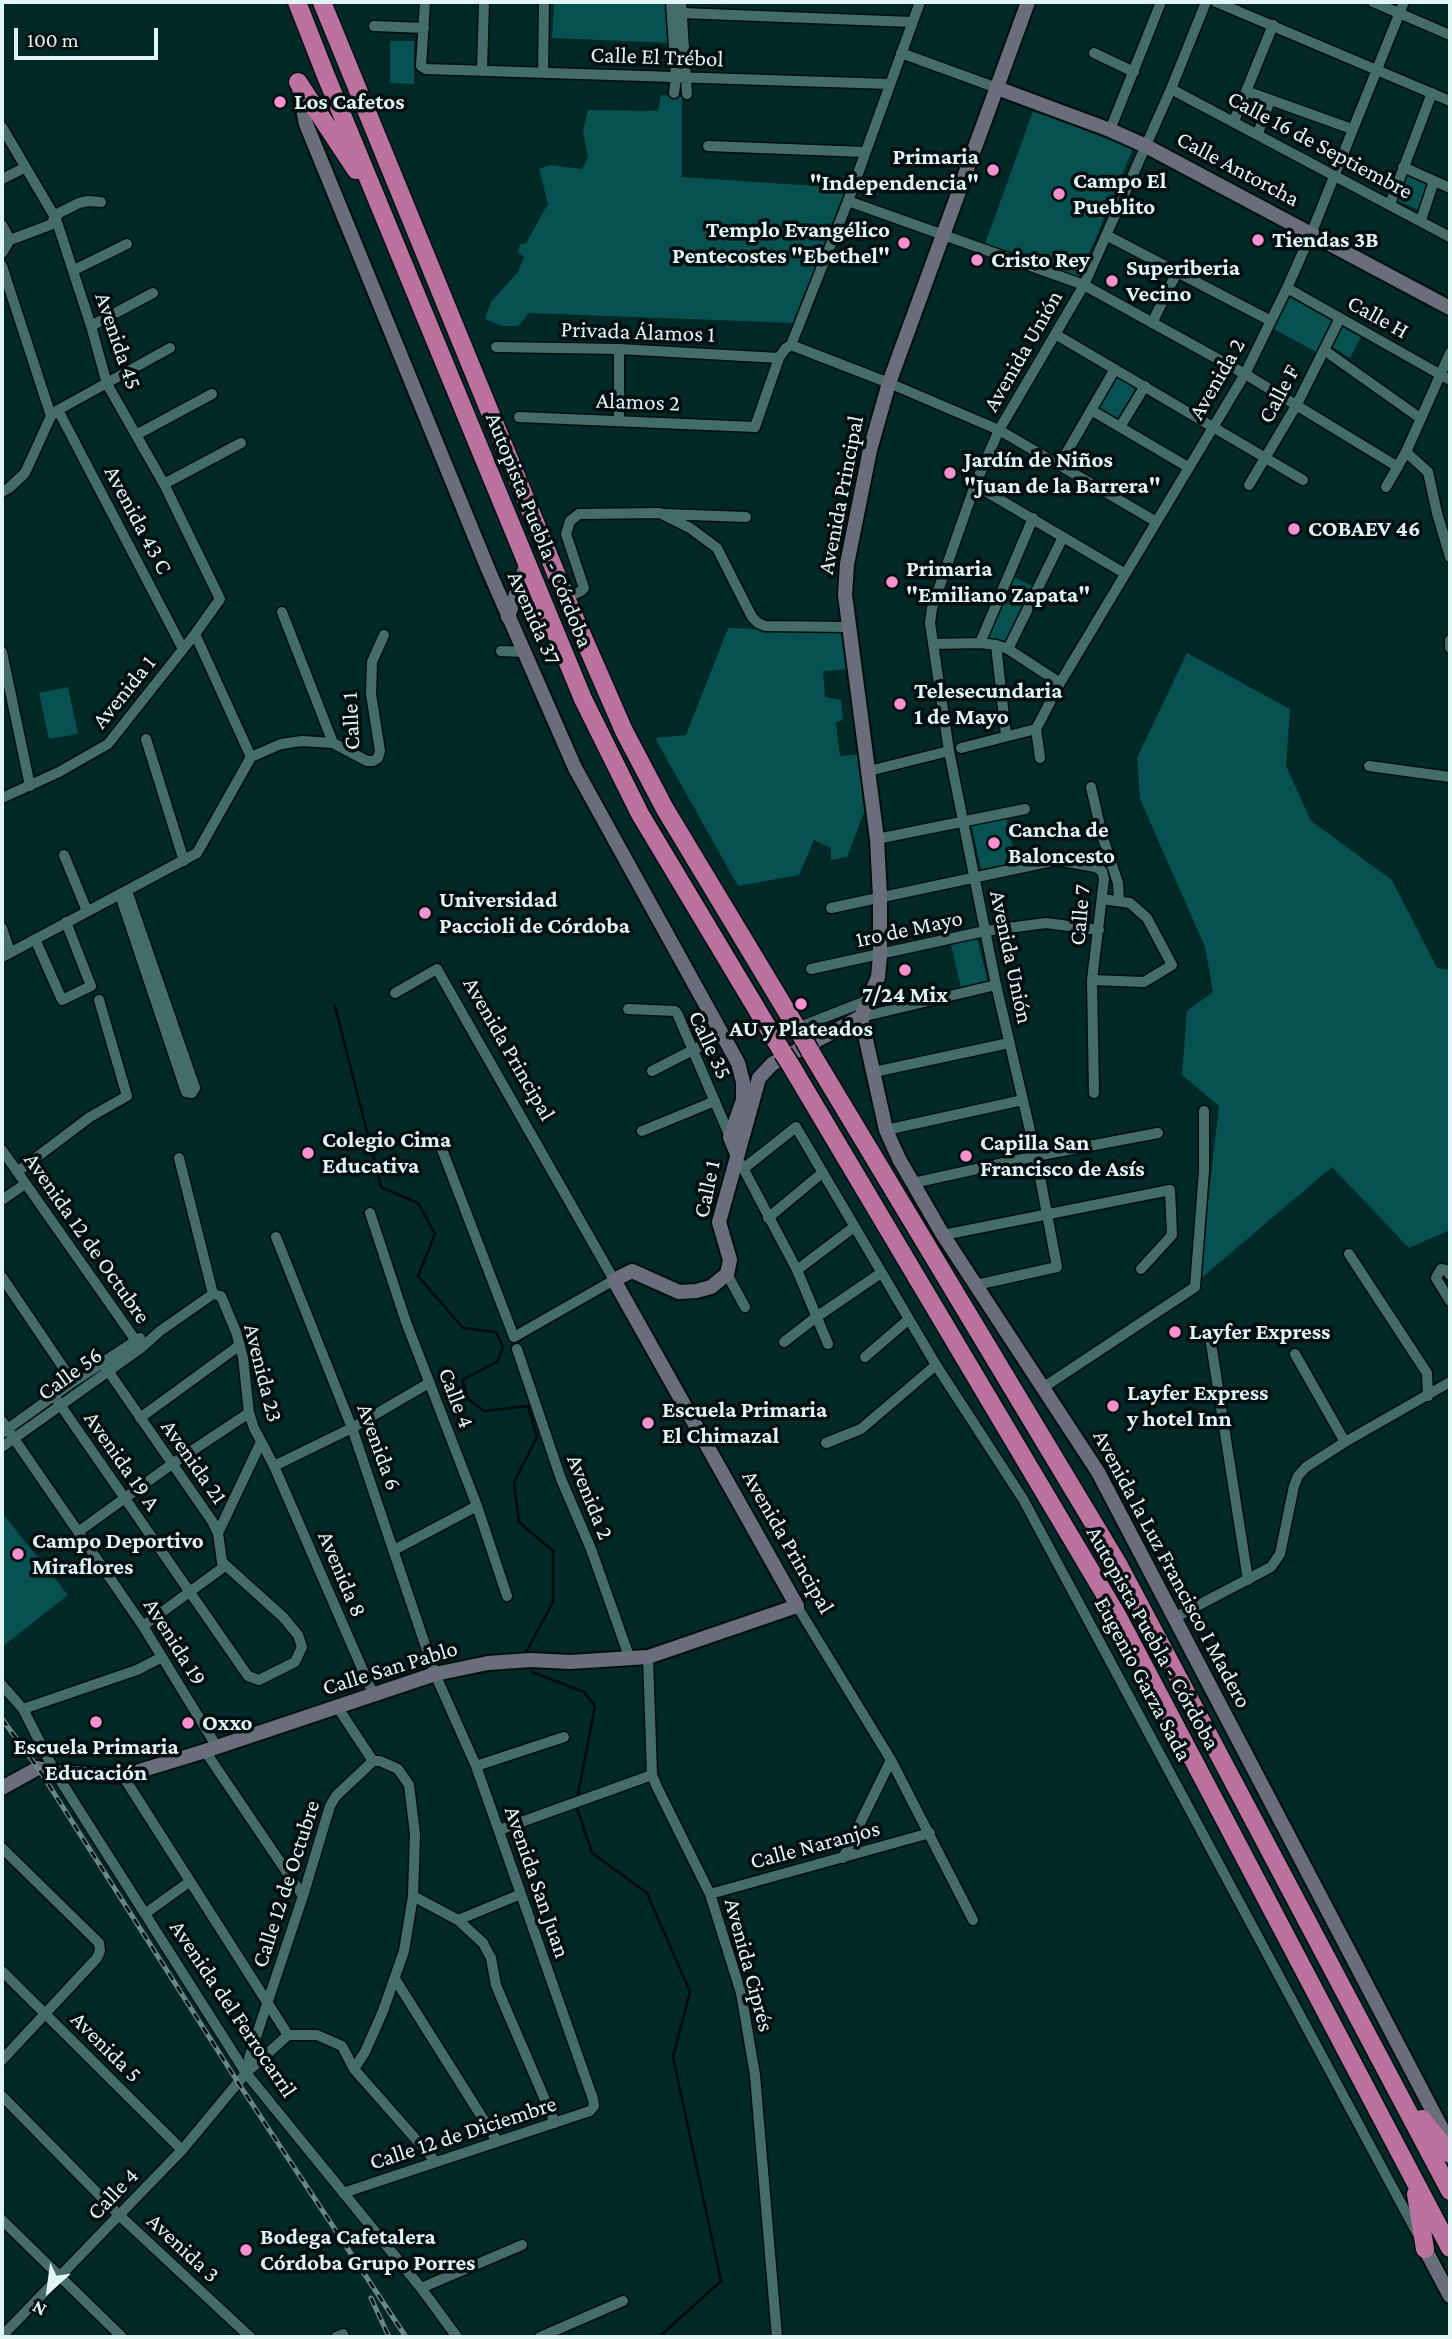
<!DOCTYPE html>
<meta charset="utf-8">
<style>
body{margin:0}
#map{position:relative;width:1452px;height:2339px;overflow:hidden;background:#002827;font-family:"Crimson Pro",serif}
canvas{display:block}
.frame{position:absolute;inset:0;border:4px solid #e1f6f4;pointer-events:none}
.north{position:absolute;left:14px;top:2255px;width:70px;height:70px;-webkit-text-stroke:5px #020e0d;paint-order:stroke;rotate:208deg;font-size:19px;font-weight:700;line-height:28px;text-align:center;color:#e1f6f4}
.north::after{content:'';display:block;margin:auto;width:24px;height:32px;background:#e1f6f4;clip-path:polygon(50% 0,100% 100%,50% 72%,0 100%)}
.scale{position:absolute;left:14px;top:28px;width:144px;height:32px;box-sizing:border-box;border:4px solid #e1f6f4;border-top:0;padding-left:9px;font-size:21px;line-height:24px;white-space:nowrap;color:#e1f6f4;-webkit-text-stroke:5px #020e0d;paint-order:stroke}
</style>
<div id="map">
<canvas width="1452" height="2339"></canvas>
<div class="frame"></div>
<div class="north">N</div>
<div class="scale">100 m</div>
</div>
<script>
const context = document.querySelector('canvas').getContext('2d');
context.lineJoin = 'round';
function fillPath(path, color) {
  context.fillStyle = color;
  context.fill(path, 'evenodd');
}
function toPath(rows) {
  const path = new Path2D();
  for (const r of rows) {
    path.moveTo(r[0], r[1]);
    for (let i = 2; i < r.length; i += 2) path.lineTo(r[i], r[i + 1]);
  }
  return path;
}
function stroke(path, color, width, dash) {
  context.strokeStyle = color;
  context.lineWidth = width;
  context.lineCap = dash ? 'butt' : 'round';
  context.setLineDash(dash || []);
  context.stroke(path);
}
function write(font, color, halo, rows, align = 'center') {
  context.font = font + ' "Crimson Pro",serif';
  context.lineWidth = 7;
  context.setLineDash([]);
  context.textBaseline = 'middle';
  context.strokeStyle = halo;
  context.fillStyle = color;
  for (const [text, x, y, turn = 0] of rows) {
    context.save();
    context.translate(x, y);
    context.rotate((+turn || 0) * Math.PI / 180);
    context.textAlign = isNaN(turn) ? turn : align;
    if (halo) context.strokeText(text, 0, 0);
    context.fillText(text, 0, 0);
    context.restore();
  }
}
const green = toPath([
 [554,2,666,2,670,43,552,38],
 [390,41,414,41,414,84,390,83],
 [661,95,682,97,682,177,846,188,794,323,529,313,518,326,502,326,485,319,491,302,518,272,524,257,518,252,520,244,526,243,548,204,539,169,550,165,582,169,588,157,583,131,588,110,658,111],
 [1033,111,1134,146,1079,278,985,244],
 [1407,173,1428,183,1419,210,1396,200],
 [1292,293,1337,318,1318,353,1274,329],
 [1341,321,1363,333,1350,358,1329,345],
 [1117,374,1140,387,1121,420,1097,406],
 [1012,576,1034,587,1007,642,985,637],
 [728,628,843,632,849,669,823,671,825,697,841,700,843,720,836,722,840,756,859,754,866,807,847,857,831,860,831,848,814,840,799,875,738,886,655,738,686,735],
 [1187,653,1290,709,1286,766,1311,821,1392,880,1437,968,1450,970,1450,1230,1409,1248,1332,1167,1199,1280,1219,1106,1182,1075,1187,1011,1213,992,1205,947,1140,799,1137,758],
 [68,687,78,734,49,739,39,693],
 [1006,817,1016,862,981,869,971,824],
 [977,938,988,982,961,988,951,945],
 [2,1513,68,1595,2,1647]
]);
const stream = toPath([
 [335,1006,381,1187,418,1203,435,1234,418,1276,463,1328,496,1332,503,1347,497,1362,462,1380,468,1399,484,1411,528,1406,537,1437,514,1482,519,1522,553,1551,553,1602,524,1656],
 [532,1672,584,1692,595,1706,577,1799],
 [576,1805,592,1853,647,1893,690,1992,673,2057,721,2281,659,2337]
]);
const street = toPath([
 [425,2,421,66,426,69,890,84],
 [671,2,676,77,674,93],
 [681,2,687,94],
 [1216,2,1450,101],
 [1373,2,1450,35],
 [682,13,912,22],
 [374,26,424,28],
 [901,53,997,88],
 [1094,53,1134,72],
 [482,70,484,2],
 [543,72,544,2],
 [1171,89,1450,237],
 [1246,91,1352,129],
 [1234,121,1273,25],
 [2,127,56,219,91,326,107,384,164,484,220,599,195,634,108,744,59,772,2,798],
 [1110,130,1161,2],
 [1258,133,1270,100],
 [708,146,865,152],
 [1403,167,1450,188],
 [2,179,24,168],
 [848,201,1084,285,1245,374,1398,467],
 [1390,204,1432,93],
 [1421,220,1434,181],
 [2,225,10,240],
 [1106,235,1271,321],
 [10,240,50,225,59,213,79,203,88,201,101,202],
 [2,253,10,240],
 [2,266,51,416],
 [74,270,127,244],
 [1287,288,1450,380],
 [1152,323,1177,272],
 [91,326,153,293],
 [1055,334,1303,480],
 [791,345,889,383,999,430,1155,521],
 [496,347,619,349,779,358],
 [1324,350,1420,418],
 [58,410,183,649],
 [1091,410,1188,467],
 [519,417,755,427,779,358,785,349,791,345,848,201,920,2],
 [619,420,619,349],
 [1120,427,1145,386],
 [136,435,212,394],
 [1406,452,1428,472,1437,513,1450,557],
 [1060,464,1115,369],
 [164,484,241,443],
 [975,485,1124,573],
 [1249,485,1296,406,1340,318],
 [1386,487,1406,452,1450,353],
 [2,492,9,488,25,473,51,416,58,410,170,348],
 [664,514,746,517],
 [566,598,581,591,584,588,566,534,570,521,579,514,660,513,690,528,717,548,752,617,758,623,765,626,848,627],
 [282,612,333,743],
 [195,634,251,757],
 [1450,640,1450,648],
 [980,643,1033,518],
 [933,644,980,643,996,645,1008,649,1060,683],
 [996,645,1006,735],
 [1008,649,1063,537],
 [501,651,524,652],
 [2,652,30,786],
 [146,739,184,861],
 [961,748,1036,729],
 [1040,758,1036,729,1060,683,1245,374,1287,288,1311,234,1404,2],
 [1369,766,1450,777],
 [869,771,949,751],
 [1091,787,1102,835,1118,883,1119,901],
 [877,839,1025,809],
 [64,855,87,911],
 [120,895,186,1092,192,1093,195,1088,127,891],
 [831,908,1057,860,1095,867,1102,871,1104,879,1092,980,1094,1093],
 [2,928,10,952],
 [35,939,62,1000,91,986,66,922],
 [2,957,197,853,251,757,281,744,302,741,333,743,367,761,373,761,378,758,380,751,371,694,372,662,384,635],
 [811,969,985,931,1046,923,1099,930],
 [1092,980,1144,982,1172,965,1147,918,1130,903,1102,899],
 [395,993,437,969,614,1280,514,1337,438,1139],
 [628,1009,675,1011,677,1013,730,1137],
 [861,1017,996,985],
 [797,1028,866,1001],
 [652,1071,722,1035],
 [874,1072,1009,1043],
 [886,1130,1023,1100],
 [642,1131,715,1101],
 [2,1150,141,1348],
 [179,1158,213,1294],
 [741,1164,797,1270,828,1344],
 [743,1169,796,1127,936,1365,1023,1499,1417,2233],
 [17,1172,90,1117,127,1096,99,1000],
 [913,1183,1036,1156,1158,1133],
 [2,1200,25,1184],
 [370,1213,406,1322,477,1506,507,1596],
 [768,1218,822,1173],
 [943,1235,1170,1190,1172,1235,1141,1269],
 [276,1237,352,1428,435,1674,476,1766,593,2099,594,2106,590,2111,343,2193],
 [1349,1254,1427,1373,1428,1396],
 [797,1270,854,1227],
 [727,1274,745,1307],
 [1450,1275,1446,1270,1441,1269,1436,1278,1450,1301],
 [2,1277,73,1382],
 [976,1285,1057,1267,1036,1156,996,985,949,751,930,623,932,608,975,485,999,430,1084,285,1171,89,1206,2],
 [213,1294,221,1296,236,1332,243,1357,249,1413,254,1428,274,1466,374,1696],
 [1210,1337,1248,1580],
 [784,1342,815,1318,881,1273],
 [517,1349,561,1479,591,1549,630,1659],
 [1295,1354,1345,1442],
 [865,1357,909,1319],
 [1044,1387,1195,1287,1204,1171,1204,1111],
 [54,1396,248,1676,259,1680,295,1662,302,1647,298,1635,283,1617,222,1562,218,1533,212,1521,102,1362],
 [140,1418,240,1345],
 [2,1421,143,1626,217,1747],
 [2,1433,73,1382,140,1338],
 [826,1443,861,1429,936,1365],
 [2,1447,141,1348,160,1331,213,1294],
 [274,1466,352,1428,429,1383],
 [78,1532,172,1464,249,1413],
 [218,1533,261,1442],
 [394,1550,477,1506],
 [797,1606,891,1760,973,1920],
 [1174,1618,1271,1567,1280,1554,1294,1486,1298,1476,1306,1467,1345,1442,1450,1382],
 [143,1626,225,1566],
 [648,1657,652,1775,657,1787,710,1894,741,1993,755,2075,777,2337],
 [2,1685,23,1709,55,1772,246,2073,421,2288,457,2337],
 [338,1708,373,1761,380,1761,398,1769,409,1785,415,1834,413,1896,404,1951,383,2011,365,2052,354,2069],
 [23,1709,137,1670,162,1657],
 [205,1751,303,1896],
 [476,1766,564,1737],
 [123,1776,288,2035],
 [499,1830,652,1775],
 [2,1848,99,1943,100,1951,97,1958,2,2060],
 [843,1858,891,1760],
 [710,1894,930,1833],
 [413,1896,458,1920,483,1943,491,1958,496,1985,503,2002,555,2123],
 [146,1913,189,1882],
 [458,1920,521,1894],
 [2,1971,182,2150],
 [395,1979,497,2141],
 [246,2073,250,2055,303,1896,330,1806,336,1796,373,1761],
 [2,2096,119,2215,250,2337],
 [2,2220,122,2337],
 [421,2288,522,2245],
 [2,2336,182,2150,246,2073,288,2035,317,2035,342,2046,354,2069,435,2161],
 [336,2337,343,2334,344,2337],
 [540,2337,623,2301]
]);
const secondary = toPath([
 [298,84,306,124,488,569,575,768,738,1063,743,1082,743,1100,730,1137,737,1154],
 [997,88,1110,130,1146,146,1450,308],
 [508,617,526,565],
 [861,1017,886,1130,899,1159,943,1235,1098,1472,1450,2144],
 [861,1017,878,977,880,956,880,897,877,839,845,595,847,564,870,450,889,383,1028,2],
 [2,1788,38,1768,55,1772,123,1776,205,1751,435,1674,488,1663,531,1660,570,1662,648,1657,797,1606,614,1280,632,1271,679,1292,696,1291,711,1287,727,1274,730,1260,719,1222,759,1078,772,1064,861,1017],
 [1425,2249,1450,2296]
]);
const highway = toPath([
 [297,2,326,76,583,699,640,814,783,1053],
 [322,2,566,598,624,731,665,809,804,1040],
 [298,82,356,170],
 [810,1051,1118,1564,1450,2191],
 [790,1064,1117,1615,1450,2248],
 [1422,2119,1450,2154],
 [1416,2194,1425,2249]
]);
const rail = toPath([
 [2,1719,38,1768,239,2084,406,2337],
 [371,2298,389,2337]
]);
const highwayBridge = toPath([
 [804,1040,810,1051],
 [783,1053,790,1064]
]);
const markers = [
 [280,102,7,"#f690cf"],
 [993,170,7,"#f690cf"],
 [1059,194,7,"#f690cf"],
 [1258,240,7,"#f690cf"],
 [904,243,7,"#f690cf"],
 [977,260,7,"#f690cf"],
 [1112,281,7,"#f690cf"],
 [950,473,7,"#f690cf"],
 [1294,529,7,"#f690cf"],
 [892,582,7,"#f690cf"],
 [900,704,7,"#f690cf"],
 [994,843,7,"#f690cf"],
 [425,913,7,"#f690cf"],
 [905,970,7,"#f690cf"],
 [801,1004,7,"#f690cf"],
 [308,1153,7,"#f690cf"],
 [966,1156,7,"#f690cf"],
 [1175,1332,7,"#f690cf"],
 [1113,1406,7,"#f690cf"],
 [648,1423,7,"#f690cf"],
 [18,1554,7,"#f690cf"],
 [96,1722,7,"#f690cf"],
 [188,1723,7,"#f690cf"],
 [246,2250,7,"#f690cf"]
];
const streetNames = [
 ["Calle El Trébol",657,57,2],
 ["Calle 16 de Septiembre",1320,145,28],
 ["Calle Antorcha",1238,169,28],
 ["Calle H",1378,317,29],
 ["Privada Álamos 1",638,332,2],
 ["Avenida 45",118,341,71],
 ["Avenida Unión",1023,351,-60],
 ["Avenida 2",1217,379,-60],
 ["Calle F",1279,394,-62],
 ["Alamos 2",638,402,2],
 ["Avenida Principal",841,495,-79],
 ["Avenida 43 C",138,520,62],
 ["Autopista Puebla - Córdoba",539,530,68],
 ["Avenida 37",534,618,66],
 ["Avenida 1",124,692,-51],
 ["Calle 1",351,721,-93],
 ["Calle 7",1080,915,-85],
 ["1ro de Mayo",909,929,-12],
 ["Avenida Unión",1011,957,78],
 ["Calle 35",710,1045,65],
 ["Avenida Principal",509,1049,60],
 ["Calle 1",707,1189,-78],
 ["Avenida 12 de Octubre",87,1238,55],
 ["Avenida 23",263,1373,76],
 ["Calle 56",70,1374,-36],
 ["Calle 4",456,1398,69],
 ["Avenida 6",379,1447,70],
 ["Avenida 19 A",122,1461,55],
 ["Avenida 21",194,1462,55],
 ["Avenida 2",590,1497,68],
 ["Avenida Principal",788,1542,60],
 ["Avenida la Luz Francisco I Madero",1172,1569,62],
 ["Avenida 8",342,1574,67],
 ["Autopista Puebla - Córdoba",1153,1638,61],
 ["Avenida 19",175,1642,58],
 ["Calle San Pablo",390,1668,-17],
 ["Eugenio Garza Sada",1143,1679,62],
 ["Calle Naranjos",815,1845,-15],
 ["Avenida San Juan",537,1882,71],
 ["Calle 12 de Octubre",286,1884,-72],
 ["Avenida Ciprés",749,1965,75],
 ["Avenida del Ferrocarril",233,2009,56],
 ["Avenida 5",106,2047,45],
 ["Calle 12 de Diciembre",463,2133,-18],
 ["Calle 4",113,2194,-46],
 ["Avenida 3",183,2248,43]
];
const poiNames = [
 ["Los Cafetos",294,102],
 ["Primaria",979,157,"right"],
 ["\"Independencia\"",979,183,"right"],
 ["Campo El",1073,181],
 ["Pueblito",1073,207],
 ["Templo Evangélico",890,230,"right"],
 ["Pentecostes \"Ebethel\"",890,256,"right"],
 ["Tiendas 3B",1272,240],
 ["Cristo Rey",991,260],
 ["Superiberia",1126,268],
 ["Vecino",1126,294],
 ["Jardín de Niños",964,460],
 ["\"Juan de la Barrera\"",964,486],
 ["COBAEV 46",1308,529],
 ["Primaria",906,569],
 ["\"Emiliano Zapata\"",906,595],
 ["Telesecundaria",914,691],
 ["1 de Mayo",914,717],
 ["Cancha de",1008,830],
 ["Baloncesto",1008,856],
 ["Universidad",439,900],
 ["Paccioli de Córdoba",439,926],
 ["7/24 Mix",905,995,"center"],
 ["AU y Plateados",801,1029,"center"],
 ["Colegio Cima",322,1140],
 ["Educativa",322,1166],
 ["Capilla San",980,1143],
 ["Francisco de Asís",980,1169],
 ["Layfer Express",1189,1332],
 ["Layfer Express",1127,1393],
 ["y hotel Inn",1127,1419],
 ["Escuela Primaria",662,1410],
 ["El Chimazal",662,1436],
 ["Campo Deportivo",32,1541],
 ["Miraflores",32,1567],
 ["Oxxo",202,1723],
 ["Escuela Primaria",96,1747,"center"],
 ["Educación",96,1773,"center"],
 ["Bodega Cafetalera",260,2237],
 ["Córdoba Grupo Porres",260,2263]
];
fillPath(green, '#075150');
stroke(stream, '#010a0a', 2.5);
stroke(street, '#000e0e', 13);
stroke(secondary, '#000e0e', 18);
stroke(highway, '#000e0e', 21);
stroke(street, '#466c6a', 10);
stroke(secondary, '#696e7a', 14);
stroke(highway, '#bb729f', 18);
stroke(rail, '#688786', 5);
stroke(rail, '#020e0d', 2.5, [8]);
stroke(highwayBridge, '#000e0e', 21, []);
stroke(highwayBridge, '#bb729f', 18);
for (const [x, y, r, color] of markers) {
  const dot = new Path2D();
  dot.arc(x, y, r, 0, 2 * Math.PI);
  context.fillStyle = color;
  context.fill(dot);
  stroke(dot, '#020e0d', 2.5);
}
write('23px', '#e1f6f4', '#020e0d', streetNames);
write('bold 23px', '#e1f6f4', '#020e0d', poiNames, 'left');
</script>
